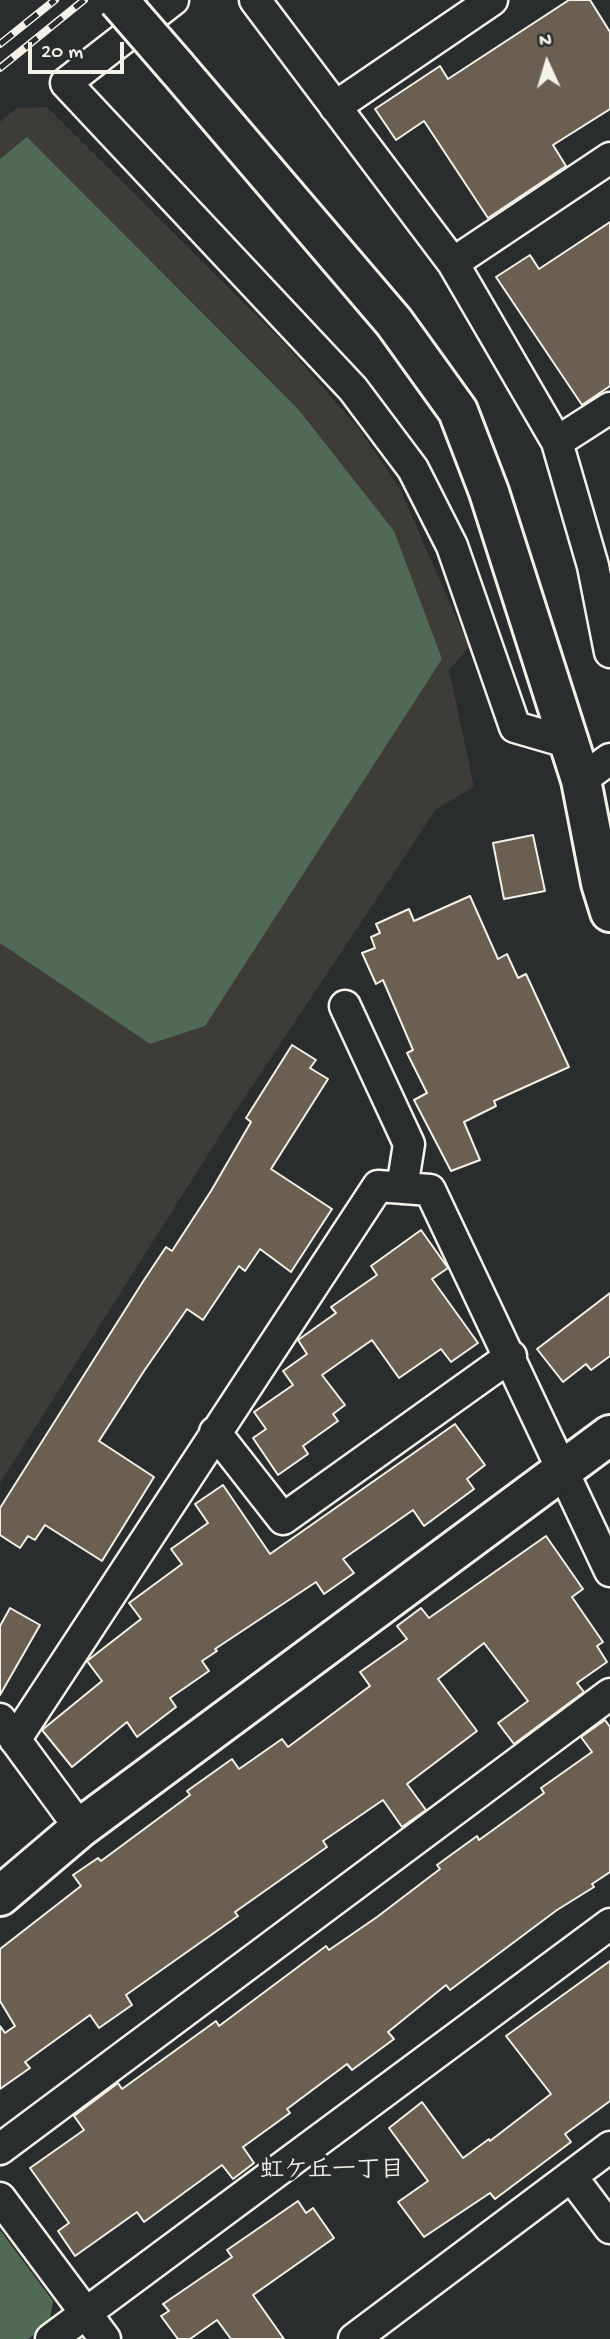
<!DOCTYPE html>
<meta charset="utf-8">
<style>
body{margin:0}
#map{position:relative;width:610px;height:2339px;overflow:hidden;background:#2a2d2e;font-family:"Gochi Hand",sans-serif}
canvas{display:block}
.north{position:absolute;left:512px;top:28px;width:70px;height:70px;-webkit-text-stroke:5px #2a2d2e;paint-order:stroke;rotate:356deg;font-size:19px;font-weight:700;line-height:28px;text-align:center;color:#f4f1e8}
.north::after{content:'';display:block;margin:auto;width:24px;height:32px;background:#f4f1e8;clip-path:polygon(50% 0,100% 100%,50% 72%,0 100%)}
.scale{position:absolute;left:28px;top:42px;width:96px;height:32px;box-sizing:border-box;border:4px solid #f4f1e8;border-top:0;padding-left:9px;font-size:21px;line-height:24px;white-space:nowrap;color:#f4f1e8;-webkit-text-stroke:5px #2a2d2e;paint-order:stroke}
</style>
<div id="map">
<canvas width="610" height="2339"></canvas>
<div class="north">N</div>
<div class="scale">20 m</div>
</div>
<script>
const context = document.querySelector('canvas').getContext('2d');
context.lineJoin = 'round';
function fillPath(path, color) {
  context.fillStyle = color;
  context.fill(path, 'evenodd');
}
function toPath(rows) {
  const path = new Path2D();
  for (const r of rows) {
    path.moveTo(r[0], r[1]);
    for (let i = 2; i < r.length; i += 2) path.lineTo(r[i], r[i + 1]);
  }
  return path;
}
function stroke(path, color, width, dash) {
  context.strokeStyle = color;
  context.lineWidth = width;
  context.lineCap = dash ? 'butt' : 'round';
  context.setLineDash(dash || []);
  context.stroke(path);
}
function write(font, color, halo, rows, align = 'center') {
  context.font = font + ' "Gochi Hand","Klee One",sans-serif';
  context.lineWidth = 7;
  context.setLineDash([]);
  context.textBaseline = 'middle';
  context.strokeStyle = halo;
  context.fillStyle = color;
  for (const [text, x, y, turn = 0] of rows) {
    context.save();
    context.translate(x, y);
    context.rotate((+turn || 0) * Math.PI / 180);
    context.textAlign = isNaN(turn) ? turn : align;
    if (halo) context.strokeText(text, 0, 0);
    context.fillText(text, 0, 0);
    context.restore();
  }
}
const built = toPath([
 [47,107,286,345,359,429,400,489,469,647,449,670,474,787,436,809,226,1126,0,1483,0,122,17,108]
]);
const green = toPath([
 [27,137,298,409,394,531,442,659,205,1026,150,1044,0,943,0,159],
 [0,2230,53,2301,49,2324,28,2339,0,2339]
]);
const building = toPath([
 [569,0,590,0,610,32,610,109,553,145,566,166,488,218,424,121,396,140,375,109,440,66,448,79,569,0],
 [610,222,610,386,582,405,496,277,530,255,539,269,610,222],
 [533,835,545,891,504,899,493,843,533,835],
 [470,896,498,959,507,954,518,978,526,974,569,1067,494,1101,496,1106,464,1122,480,1160,451,1171,414,1100,427,1093,407,1053,413,1050,383,980,376,984,362,953,375,948,371,937,380,933,376,924,409,909,414,921,470,896],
 [292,1045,316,1060,310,1068,328,1079,271,1169,332,1209,291,1272,260,1249,245,1271,239,1266,203,1320,187,1309,144,1371,99,1441,154,1477,102,1561,45,1525,35,1540,28,1536,20,1548,0,1535,0,1508,144,1280,166,1247,172,1251,211,1191,251,1122,246,1118,292,1045],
 [421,1230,448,1268,432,1279,478,1343,451,1362,441,1349,399,1378,372,1340,322,1375,345,1405,333,1414,338,1421,303,1446,308,1454,278,1475,253,1438,266,1429,254,1412,293,1385,283,1371,307,1354,298,1340,336,1313,331,1307,377,1275,371,1266,421,1230],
 [610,1293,610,1356,591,1370,586,1364,563,1382,537,1349,610,1293],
 [455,1424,485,1465,467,1479,474,1489,424,1526,413,1510,343,1559,354,1573,324,1594,316,1582,215,1649,217,1651,202,1661,209,1671,170,1698,176,1707,137,1737,127,1722,72,1767,42,1730,102,1681,87,1661,141,1619,129,1603,182,1564,171,1549,208,1523,195,1504,223,1485,270,1554,455,1424],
 [546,1536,583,1589,572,1597,603,1642,597,1646,607,1662,577,1683,584,1692,514,1744,498,1723,528,1701,484,1643,438,1679,477,1731,407,1784,426,1810,402,1827,383,1800,323,1841,327,1847,235,1912,238,1916,126,1995,132,2005,99,2028,90,2015,25,2062,30,2068,0,2089,0,2026,5,2033,15,2026,0,2001,0,1949,81,1886,73,1875,98,1858,101,1861,190,1795,187,1791,232,1759,239,1769,282,1739,288,1747,370,1686,360,1672,407,1639,397,1626,421,1608,429,1618,546,1536],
 [10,1608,40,1625,0,1695,0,1626,10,1608],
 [605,1720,610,1727,610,1872,592,1884,594,1887,557,1910,450,1990,446,1985,388,2032,394,2039,352,2070,347,2064,287,2109,290,2113,243,2147,254,2163,233,2179,222,2165,144,2222,137,2212,75,2256,58,2231,69,2223,30,2168,84,2130,74,2116,118,2083,122,2089,216,2021,219,2026,326,1946,329,1950,377,1917,440,1869,437,1865,477,1836,479,1840,544,1793,541,1788,592,1752,581,1737,605,1720],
 [610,1961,610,2101,565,2134,571,2142,495,2199,490,2193,424,2237,398,2202,428,2181,389,2128,422,2102,463,2158,489,2139,490,2141,551,2094,506,2036,610,1961],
 [298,2201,306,2213,313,2208,334,2238,253,2295,284,2339,231,2339,217,2320,190,2339,178,2339,161,2316,169,2311,163,2304,232,2257,227,2250,298,2201]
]);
const street = toPath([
 [173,0,66,83,353,389,413,469,452,546,515,727,570,743],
 [255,0,453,263,557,442],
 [335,107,492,0],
 [453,263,610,158],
 [610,408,557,442,593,566,610,652],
 [581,780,610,759],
 [345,1006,409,1144,402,1188],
 [215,1432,283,1519,511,1356],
 [0,1719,80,1828],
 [15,1740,378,1186,430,1190,610,1571],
 [0,2149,610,1694],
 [571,2176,610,2228],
 [0,2198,105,2339],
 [51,2339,610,1924],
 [354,2339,610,2147]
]);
const secondary = toPath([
 [177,68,394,322,458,411,489,492,581,780,601,883,610,912],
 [0,1896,80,1828,610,1435]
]);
const rail = toPath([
 [0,44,55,0],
 [0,68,84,0]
]);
const secondaryBridge = toPath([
 [118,0,177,68]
]);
const neighbourhoodNames = [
 ["虹ケ丘一丁目",332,2172]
];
fillPath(built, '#3d3c38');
fillPath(green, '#516a58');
fillPath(building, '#6a5f51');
stroke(building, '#f4f1e8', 2);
stroke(street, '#f4f1e8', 35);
stroke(secondary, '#f4f1e8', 44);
stroke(street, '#2a2d2e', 30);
stroke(secondary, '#2a2d2e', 38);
stroke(rail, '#f4f1e8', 8);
stroke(rail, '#2a2d2e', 5, [16]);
stroke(secondaryBridge, '#f4f1e8', 44, []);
stroke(secondaryBridge, '#2a2d2e', 38);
write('bold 24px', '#f4f1e8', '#2a2d2e', neighbourhoodNames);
</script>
